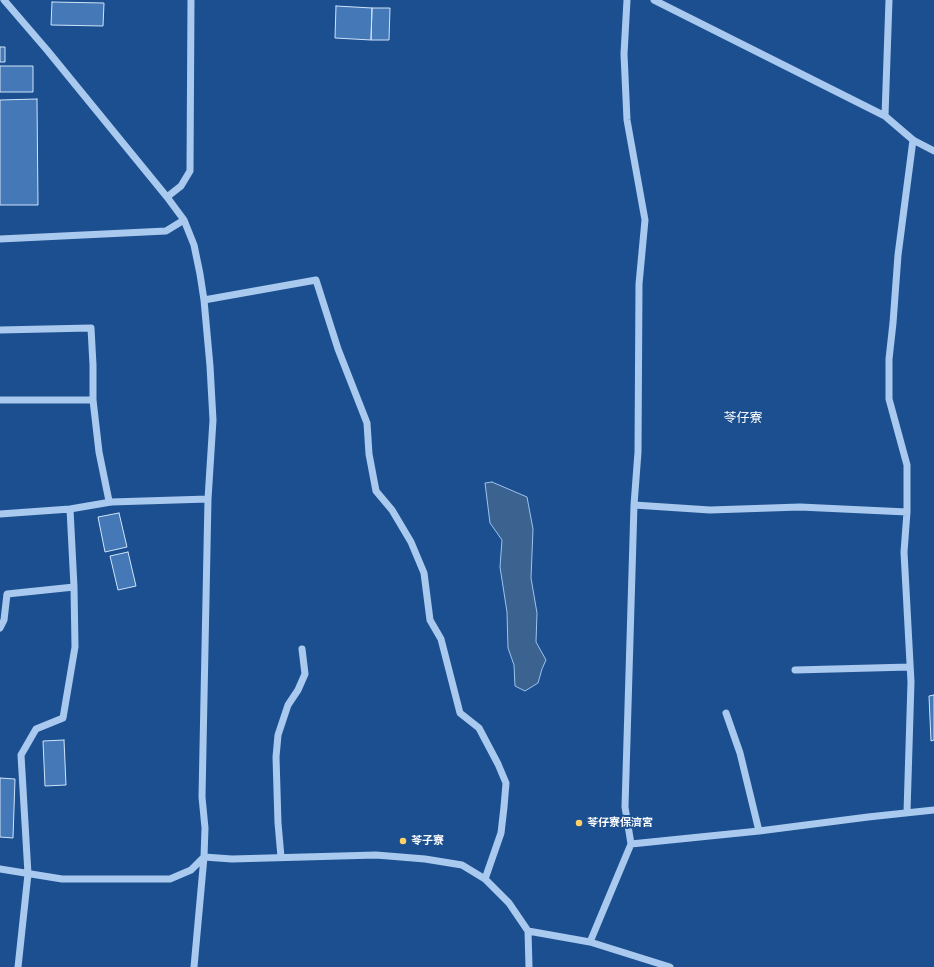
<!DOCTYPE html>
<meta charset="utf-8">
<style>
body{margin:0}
canvas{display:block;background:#1b4f8f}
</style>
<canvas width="934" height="967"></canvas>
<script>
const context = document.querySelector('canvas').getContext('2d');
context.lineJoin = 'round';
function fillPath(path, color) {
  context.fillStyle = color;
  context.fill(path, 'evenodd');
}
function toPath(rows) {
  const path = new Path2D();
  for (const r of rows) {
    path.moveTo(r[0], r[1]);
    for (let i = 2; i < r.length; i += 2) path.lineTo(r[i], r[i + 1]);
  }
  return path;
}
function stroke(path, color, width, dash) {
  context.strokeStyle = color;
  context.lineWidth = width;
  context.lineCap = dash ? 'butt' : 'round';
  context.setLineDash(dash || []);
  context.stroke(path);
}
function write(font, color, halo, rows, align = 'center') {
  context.font = font + ' "Open Sans","Noto Sans TC",sans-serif';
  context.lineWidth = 4;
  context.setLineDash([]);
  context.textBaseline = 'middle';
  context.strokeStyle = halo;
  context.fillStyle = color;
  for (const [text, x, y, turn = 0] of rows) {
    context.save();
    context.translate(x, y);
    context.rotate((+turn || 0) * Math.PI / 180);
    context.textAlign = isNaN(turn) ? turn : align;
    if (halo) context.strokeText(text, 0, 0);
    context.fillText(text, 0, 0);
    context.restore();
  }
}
const water = toPath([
 [492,482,527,497,533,529,531,578,537,613,536,642,546,660,542,669,538,683,525,691,515,686,514,665,508,648,507,612,500,567,502,540,490,523,485,483,492,482]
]);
const building = toPath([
 [52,2,104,3,103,26,51,25,52,2],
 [336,6,372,8,371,40,335,38,336,6],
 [372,8,390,8,389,40,371,40,372,8],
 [0,47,5,47,5,62,0,62,0,47],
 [0,66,33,66,33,92,0,92,0,66],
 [37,99,38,205,0,205,0,100,37,99],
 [119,513,127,547,105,552,98,517,119,513],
 [128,552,136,586,118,590,110,556,128,552],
 [934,695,934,740,931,741,929,696,934,695],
 [64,740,66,785,45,786,43,741,64,740],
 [0,778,15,779,13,838,0,837,0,778]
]);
const minor = toPath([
 [4,0,47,50,167,197,184,220,194,245,200,274,204,300,210,366,213,420,208,499,202,797,205,828,204,857,232,859,376,855,425,859,462,865,485,879,509,903,528,931,529,967],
 [627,0,624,54,627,120,645,220,639,284,638,452,634,505,625,807,631,844],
 [654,0,885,116,913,140,934,151],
 [885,116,889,0],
 [167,197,181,186,190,171,191,0],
 [0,239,166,231,184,220],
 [204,300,316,280,338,349,367,423,369,454,376,491,392,510,411,542,424,573,430,620,441,639,460,713,479,728,498,764,506,783,504,807,501,833,485,879],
 [0,330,91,328,93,365,93,400,99,452,109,501,111,502],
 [0,400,93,400],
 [634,505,710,510,800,507,907,512],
 [0,514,70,509,111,502,208,499],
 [0,628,4,620,7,594,74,587],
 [795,670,910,667],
 [726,713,740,753,759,831],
 [907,812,911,682,904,552,907,512,907,465,889,399,889,359,893,323,898,255,913,140],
 [281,857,278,823,276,757,278,735,288,705,298,690,305,674,302,649],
 [0,869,62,879,170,879,191,870,204,857],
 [528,931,590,942,670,967],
 [590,942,631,844,759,831,868,817,934,810],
 [18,967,28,874,21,755,36,729,63,718,75,647,74,587,70,509],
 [194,967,204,857]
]);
const markers = [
 [579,823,4,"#ffd166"],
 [403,841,4,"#ffd166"]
];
const poiNames = [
 ["苓仔寮保濟宮",587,823],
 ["苓子寮",411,841]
];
const quarterNames = [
 ["苓仔寮",743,418]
];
fillPath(water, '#3c6290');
stroke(water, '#9cc4f0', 1);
fillPath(building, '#4478b7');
stroke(building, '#cfe3fa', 1);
stroke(minor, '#a9c9ee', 7);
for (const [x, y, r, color] of markers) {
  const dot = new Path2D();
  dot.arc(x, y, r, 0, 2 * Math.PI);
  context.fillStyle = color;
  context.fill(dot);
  stroke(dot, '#1b4f8f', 1.5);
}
write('bold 11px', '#fff', '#1b4f8f', poiNames, 'left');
write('13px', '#fff', '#1b4f8f', quarterNames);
</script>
